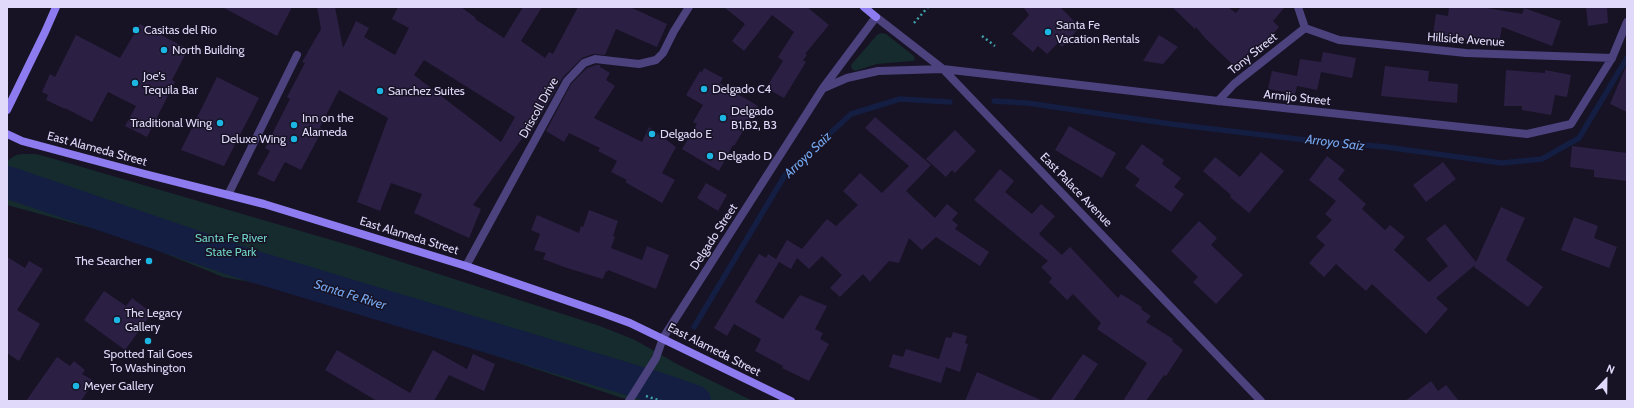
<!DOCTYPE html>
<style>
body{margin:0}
#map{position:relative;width:1634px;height:408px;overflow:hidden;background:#171224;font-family:Cabin,sans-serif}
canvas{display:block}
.frame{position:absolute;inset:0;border:8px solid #e1d9fa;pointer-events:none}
.north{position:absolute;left:1586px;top:360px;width:40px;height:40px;-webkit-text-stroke:3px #171224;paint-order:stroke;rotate:22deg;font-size:11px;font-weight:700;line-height:16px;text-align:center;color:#e1d9fa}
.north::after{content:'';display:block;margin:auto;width:14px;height:18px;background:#e1d9fa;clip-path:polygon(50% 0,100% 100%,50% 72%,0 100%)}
</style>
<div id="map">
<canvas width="1634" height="408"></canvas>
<div class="frame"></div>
<div class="north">N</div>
</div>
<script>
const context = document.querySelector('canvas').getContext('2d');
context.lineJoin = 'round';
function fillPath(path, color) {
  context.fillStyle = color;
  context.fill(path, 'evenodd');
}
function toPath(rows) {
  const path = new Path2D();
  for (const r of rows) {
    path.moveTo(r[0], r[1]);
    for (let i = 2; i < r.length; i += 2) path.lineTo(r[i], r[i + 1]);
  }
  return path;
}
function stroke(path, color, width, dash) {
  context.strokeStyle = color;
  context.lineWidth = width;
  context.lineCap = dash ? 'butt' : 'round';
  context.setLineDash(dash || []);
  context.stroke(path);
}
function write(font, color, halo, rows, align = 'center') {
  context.font = font + ' Cabin,sans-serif';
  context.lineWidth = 3;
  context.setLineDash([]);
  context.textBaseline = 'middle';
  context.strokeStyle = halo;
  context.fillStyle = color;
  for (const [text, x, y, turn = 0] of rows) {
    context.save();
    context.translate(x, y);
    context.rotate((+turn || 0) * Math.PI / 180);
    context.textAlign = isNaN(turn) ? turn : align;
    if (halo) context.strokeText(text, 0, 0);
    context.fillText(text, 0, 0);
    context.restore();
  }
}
const green = toPath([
 [881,33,886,34,914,56,915,60,912,61,877,64,855,71,852,69,851,65,877,35],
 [21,154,36,154,58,160,352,246,600,326,635,340,677,364,753,401,636,401,622,398,470,347,351,301,223,277,124,237,7,205,7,161,16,155]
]);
const stream = toPath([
 [994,101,1027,103,1171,124,1306,140,1386,147,1502,163,1542,159,1579,138,1627,58],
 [694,327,785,175,851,114,900,99,950,102]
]);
const river = toPath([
 [7,182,246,264,661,389,695,401]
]);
const building = toPath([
 [222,7,292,7,277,36],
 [317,7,335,7,343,48,356,21,369,28,364,37,395,55,409,28,392,19,398,7,461,7,476,18,475,19,504,38,523,7,542,7,521,41,545,58,549,52,553,54,578,7,630,7,667,24,657,47,616,29,605,55,593,54,582,58,563,77,528,138,524,136,473,205,481,209,469,238,414,213,422,194,391,183,380,211,357,202,388,118,339,90,320,127,323,129,301,170,285,162,274,182,257,174,270,151,265,148,290,99,287,97,305,63,302,62,321,29],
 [424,60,515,117,501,142,414,75],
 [724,7,807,7,829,25,805,54,807,55,803,60,806,62,784,98,766,88,783,61,778,57,794,32,772,15,744,51,732,41,745,24],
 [1023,7,1060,7,1080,27,1062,47,1058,43,1047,54,1038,46,1033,52,1012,34,1029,15],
 [1172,7,1228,7,1236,13,1241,7,1285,7,1273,21,1279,27,1267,41,1234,66,1205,38,1196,27,1195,29],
 [1449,7,1481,7,1522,14,1524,8,1561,21,1552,46,1502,27,1499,44,1433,34,1436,14,1448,16],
 [1586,7,1607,7,1608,23,1588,26],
 [140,24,188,49,172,80,175,82,147,137,125,126,136,106,108,92,92,122,65,108,65,109,46,100,48,95,42,92,50,74,55,77,76,35,120,58],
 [1159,35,1178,47,1163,64,1143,61],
 [1323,52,1356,58,1352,78,1321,72,1317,90,1297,86,1295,94,1268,89,1272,71,1297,76,1300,59,1321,62],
 [1627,64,1627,112,1610,104],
 [596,65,600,65,600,67,610,73,606,80,615,86,594,118,642,142,649,127,676,147,662,173,675,180,662,203,625,182,627,180,611,172,617,161,598,151,600,148,569,133,564,142,546,131,571,84,587,68],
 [1385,66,1429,71,1428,81,1458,84,1457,103,1381,96],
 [704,68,723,78,720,83,721,84,758,106,734,146,733,145,719,171,682,149,697,124,693,122,703,105,686,95,700,71,702,72],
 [1506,70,1545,73,1545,70,1571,75,1567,97,1555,95,1551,115,1522,110,1522,106,1504,106],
 [217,77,259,98,224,166,181,150],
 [875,117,931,165,906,191,935,218,947,204,958,213,952,220,958,225,955,229,989,252,980,266,936,237,922,250,909,238,899,263,889,261,870,282,863,274,840,297,830,288,842,275,822,256,809,269,797,258,791,269,779,262,755,302,783,319,800,295,827,306,815,329,823,333,820,339,829,344,809,381,782,368,783,366,755,351,761,339,734,324,727,336,714,328,759,254,766,258,768,254,776,259,787,240,802,249,801,250,827,219,836,226,858,205,843,191,860,173,882,193,909,166,865,128],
 [1069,126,1116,153,1102,178,1055,150],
 [955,130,976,151,955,173,952,170,946,177,926,159],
 [1142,144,1164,160,1162,164,1181,178,1174,187,1184,194,1171,212,1135,186,1140,179,1125,168],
 [1572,146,1627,153,1627,181,1594,177,1594,170,1570,167],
 [1261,152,1284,171,1249,213,1230,197,1231,195,1203,171,1215,157,1240,177],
 [1327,156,1345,170,1338,179,1366,204,1362,209,1385,230,1390,225,1405,237,1394,250,1429,282,1448,266,1426,239,1445,224,1476,262,1501,207,1525,218,1506,260,1543,287,1528,307,1474,267,1475,265,1436,298,1448,309,1426,334,1372,284,1366,291,1336,264,1324,277,1309,263,1325,245,1316,237,1332,220,1325,214,1336,201,1309,180],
 [1443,162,1456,179,1426,202,1413,185],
 [1000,169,1014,181,1005,192,1032,214,1041,204,1055,216,1039,234,1062,255,1070,247,1118,298,1121,294,1142,307,1141,309,1151,316,1146,322,1173,339,1172,341,1183,350,1166,376,1164,375,1146,401,1123,401,1147,363,1097,329,1101,323,1073,294,1067,300,1049,282,1052,278,1041,267,1048,261,974,200],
 [706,183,727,195,718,211,697,198],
 [589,210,618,221,613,236,615,237,611,248,642,260,647,246,669,255,656,289,608,270,607,272,606,271,603,279,564,267,543,259,546,253,534,250,540,234,531,230,537,215,579,233,581,226,583,227],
 [1574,217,1598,226,1594,238,1617,247,1609,268,1561,250],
 [1199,221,1217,238,1211,245,1243,275,1216,304,1193,282,1198,277,1171,251],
 [7,257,25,268,29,261,43,269,17,310,40,324,19,361,7,353],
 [104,291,126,306,132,298,152,313,125,350,84,320],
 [953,332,967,336,965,343,968,344,960,372,946,367,941,383,889,367,893,354,903,357,906,349,939,359,946,337,951,338],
 [337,350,410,393,433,350,467,369,473,354,495,364,484,391,449,375,434,401,377,401,325,370],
 [1083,354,1098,364,1073,401,1050,401],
 [57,357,70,366,74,361,85,370,82,374,94,381,81,401,26,401],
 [977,372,1043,401,965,401],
 [1431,381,1438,391,1446,385,1459,401,1405,401]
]);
const path = toPath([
 [914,23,928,7],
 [982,36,995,46],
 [646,396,661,401]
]);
const lane = toPath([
 [228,195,297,55],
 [466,266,567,81,584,63,595,59,639,64,656,60,663,53,674,31,689,7]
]);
const street = toPath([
 [1298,7,1305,28,1339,40,1466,53,1612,58],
 [824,88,847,78,878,71,943,69,1218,101,1527,134,1571,124,1612,58,1627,22],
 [1218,101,1234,84,1305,28],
 [629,401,656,358,663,338,823,88,876,17,943,69,1261,401]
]);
const secondary = toPath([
 [864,7,876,17],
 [7,110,45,32,56,7],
 [7,134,22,141,145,174,264,204,466,266,600,312,630,323,791,401]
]);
const markers = [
 [136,30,4,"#1db6e3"],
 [1048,32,4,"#1db6e3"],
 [164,50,4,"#1db6e3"],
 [135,83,4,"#1db6e3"],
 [704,89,4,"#1db6e3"],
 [380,91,4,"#1db6e3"],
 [723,118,4,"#1db6e3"],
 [220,123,4,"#1db6e3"],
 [294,125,4,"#1db6e3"],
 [652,134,4,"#1db6e3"],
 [294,139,4,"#1db6e3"],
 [710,156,4,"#1db6e3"],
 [149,261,4,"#1db6e3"],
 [117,320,4,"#1db6e3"],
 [148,341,4,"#1db6e3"],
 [76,386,4,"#1db6e3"]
];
const poiNames = [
 ["Santa Fe",1056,25],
 ["Vacation Rentals",1056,39],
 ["Casitas del Rio",144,30],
 ["North Building",172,50],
 ["Joe's",143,76],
 ["Tequila Bar",143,90],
 ["Delgado C4",712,89],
 ["Sanchez Suites",388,91],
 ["Delgado",731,111],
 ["B1,B2, B3",731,125],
 ["Inn on the",302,118],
 ["Alameda",302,132],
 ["Traditional Wing",212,123,"right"],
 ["Delgado E",660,134],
 ["Deluxe Wing",286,139,"right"],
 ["Delgado D",718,156],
 ["The Searcher",141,261,"right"],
 ["The Legacy",125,313],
 ["Gallery",125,327],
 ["Spotted Tail Goes",148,354,"center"],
 ["To Washington",148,368,"center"],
 ["Meyer Gallery",84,386]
];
const streetNames = [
 ["Hillside Avenue",1466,40,4],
 ["Tony Street",1253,54,-39],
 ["Armijo Street",1297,98,6],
 ["Driscoll Drive",539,108,-61],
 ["East Alameda Street",97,149,15],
 ["East Palace Avenue",1076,190,46],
 ["East Alameda Street",409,236,17],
 ["Delgado Street",714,237,-57],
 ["East Alameda Street",714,350,27]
];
const parkNames = [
 ["Santa Fe River",231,238],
 ["State Park",231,252]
];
const waterNames = [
 ["Arroyo Saiz",1335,143,7],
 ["Arroyo Saiz",808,155,-44],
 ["Santa Fe River",350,295,17]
];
fillPath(green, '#162b2d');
stroke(stream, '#131e42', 5.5);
stroke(river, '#131e42', 32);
fillPath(building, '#2b2043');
stroke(path, '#3ea2a9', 2.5, [2, 3]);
stroke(lane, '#4c427d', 8);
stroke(street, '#4c427d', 8);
stroke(secondary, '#8d7cef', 8);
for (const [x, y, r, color] of markers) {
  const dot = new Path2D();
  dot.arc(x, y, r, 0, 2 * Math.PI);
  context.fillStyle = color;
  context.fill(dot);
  stroke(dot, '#171224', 1.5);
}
write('12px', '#e1d9fa', '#171224', poiNames, 'left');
write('12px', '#e1d9fa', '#171224', streetNames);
write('12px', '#6ed2c5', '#171224', parkNames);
write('italic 13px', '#74a6ee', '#171224', waterNames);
</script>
